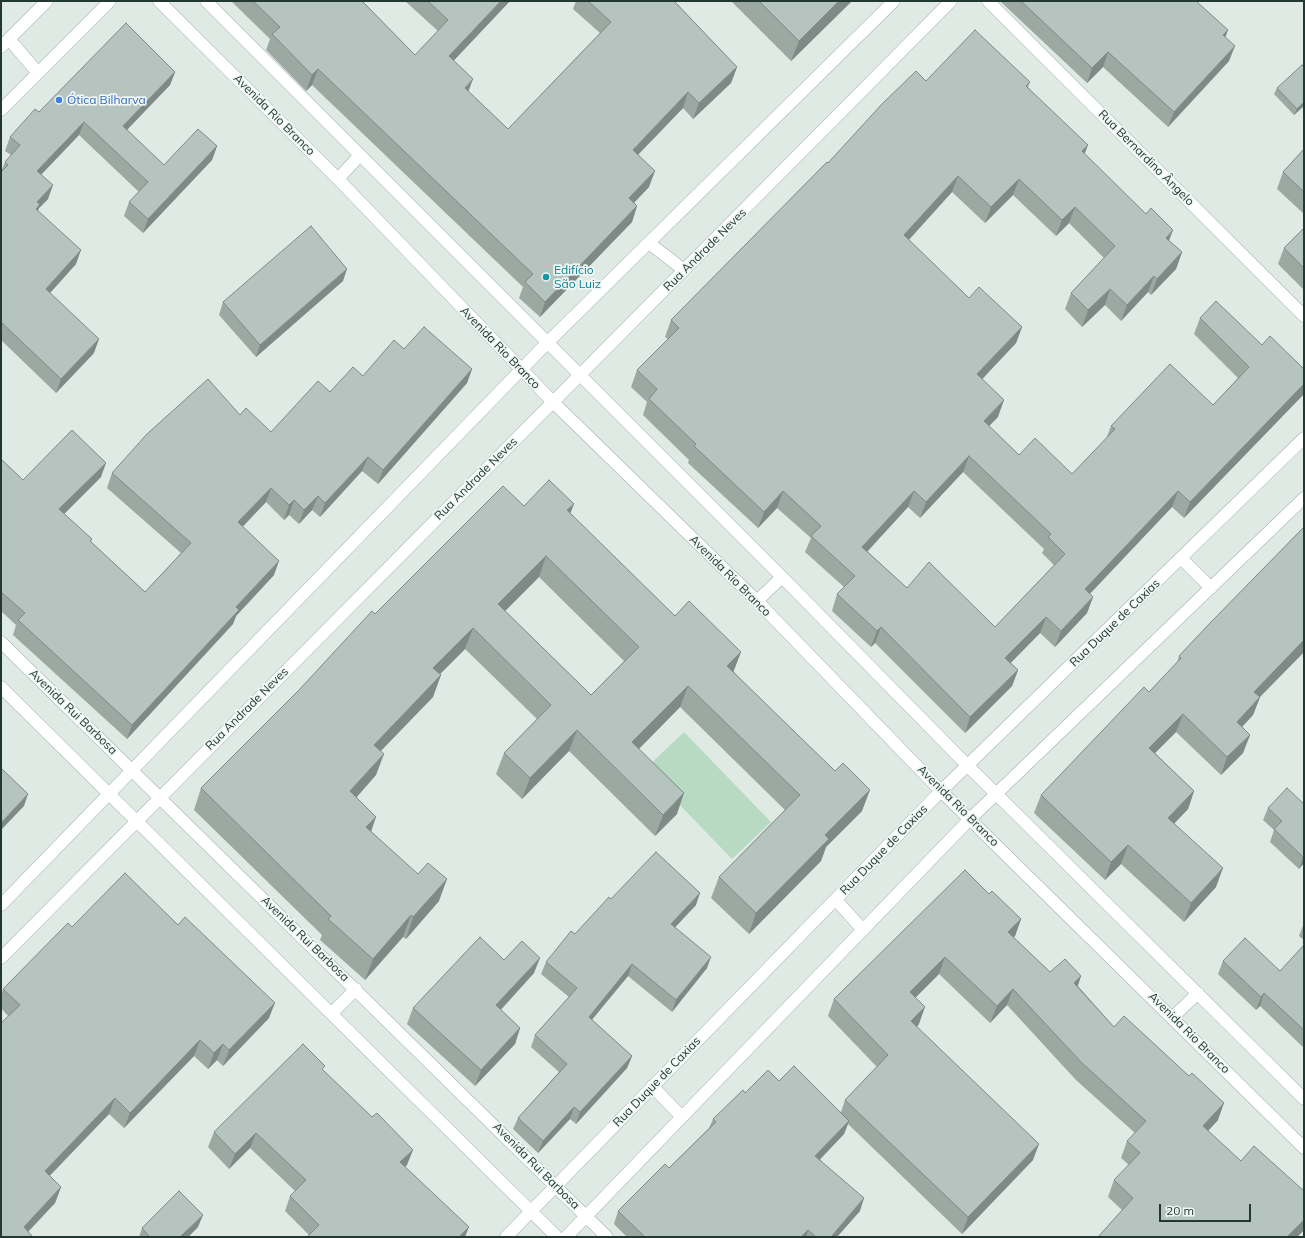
<!DOCTYPE html>
<meta charset="utf-8">
<style>
body{margin:0}
#map{position:relative;width:1305px;height:1238px;overflow:hidden;background:#dfeae5;font-family:Mulish,sans-serif}
canvas{display:block}
.frame{position:absolute;inset:0;border:2px solid #213932;pointer-events:none}
.scale{position:absolute;left:1159px;top:1204px;width:92px;height:18px;box-sizing:border-box;border:2px solid #213932;border-top:0;padding-left:5px;font-size:12px;line-height:14px;white-space:nowrap;color:#213932;-webkit-text-stroke:3px #eff6f3;paint-order:stroke}
</style>
<div id="map">
<canvas width="1305" height="1238"></canvas>
<div class="frame"></div>
<div class="scale">20 m</div>
</div>
<script>
const context = document.querySelector('canvas').getContext('2d');
context.lineJoin = 'round';
function fillPath(path, color) {
  context.fillStyle = color;
  context.fill(path, 'evenodd');
}
function toPath(rows) {
  const path = new Path2D();
  for (const r of rows) {
    path.moveTo(r[0], r[1]);
    for (let i = 2; i < r.length; i += 2) path.lineTo(r[i], r[i + 1]);
  }
  return path;
}
function stroke(path, color, width, dash) {
  context.strokeStyle = color;
  context.lineWidth = width;
  context.lineCap = dash ? 'butt' : 'round';
  context.setLineDash(dash || []);
  context.stroke(path);
}
function write(font, color, halo, rows, align = 'center') {
  context.font = font + ' Mulish,sans-serif';
  context.lineWidth = 3.5;
  context.setLineDash([]);
  context.textBaseline = 'middle';
  context.strokeStyle = halo;
  context.fillStyle = color;
  for (const [text, x, y, turn = 0] of rows) {
    context.save();
    context.translate(x, y);
    context.rotate((+turn || 0) * Math.PI / 180);
    context.textAlign = isNaN(turn) ? turn : align;
    if (halo) context.strokeText(text, 0, 0);
    context.fillText(text, 0, 0);
    context.restore();
  }
}
const green = toPath([
 [684,732,771,822,732,859,645,769]
]);
const minor = toPath([
 [159,1,338,179,553,402,757,601,941,791,1304,1148],
 [206,1,782,577,968,766,1304,1099],
 [988,1,1304,316],
 [9,39,38,73],
 [1,47,47,1],
 [1,110,110,1],
 [338,179,360,155],
 [649,243,684,270],
 [1181,558,1211,588],
 [757,601,782,577],
 [1,642,607,1237],
 [1,687,557,1237],
 [836,900,863,930],
 [1,905,548,342,894,1],
 [1,958,951,1],
 [332,1013,356,989],
 [1173,1017,1198,993],
 [652,1086,682,1117],
 [506,1237,941,791,1304,438],
 [566,1237,970,819,1304,498]
]);
const wall = toPath([
 [231,1,362,1,415,55,438,31,405,1,510,1,454,60,469,92,508,129,600,33,573,9,576,1,674,1,737,67,731,83,693,119,683,108,638,155,649,187,634,203,637,206,632,222,540,317,519,298,523,287,312,85,306,91,266,50,270,39],
 [731,1,852,1,791,61],
 [1002,1,1196,1,1228,30,1225,38,1229,61,1168,127,1103,67,1087,83,1001,2],
 [175,72,170,85,127,130,164,165,217,146,212,160,143,233,124,216,129,202,139,192,79,135,41,175,48,199,39,208,38,211,76,264,50,293,94,353,56,393,1,340,1,172,5,162,11,155,5,151,10,137,39,112],
 [926,81,1030,82,1028,87,1084,153,1169,241,1182,252,1176,269,1151,295,1148,292,1121,321,1105,305,1082,327,1065,309,1071,293,1104,258,1069,223,1056,236,1013,195,985,223,952,192,908,240,969,298,1022,327,1016,343,982,379,998,417,989,426,1019,455,1072,474,1106,439,1111,426,1213,405,1238,378,1194,334,1200,318,1262,345,1304,369,1304,394,1184,518,1172,507,1090,594,1093,597,1087,613,1055,647,1040,633,1010,663,1018,670,1012,686,965,733,875,643,871,647,832,611,837,594,844,587,805,552,811,538,777,508,758,528,688,463,689,460,643,415,647,402,631,387,637,370,668,339,665,337,671,320,828,163],
 [963,472,1044,549,1042,553,1054,565,995,627,907,588,867,551,908,507,920,518],
 [1277,88,1304,106,1294,115,1274,94],
 [1304,149,1304,214,1277,189,1283,172],
 [1304,228,1304,290,1278,264,1284,248],
 [343,281,256,357,219,315,223,302],
 [404,349,472,369,467,383,378,484,362,471,320,517,312,510,299,524,289,515,284,520,266,502,242,527,274,575,236,616,233,624,127,739,13,635,16,625,1,611,1,459,23,480,101,477,64,514,92,539,91,542,145,592,181,553,107,488,112,473,240,415,271,432,330,392,363,376],
 [524,506,570,514,675,616,734,672,862,811,826,847,821,861,749,934,711,898,719,877,785,810,680,707,639,749,677,814,655,836,569,751,522,799,496,774,504,753,537,719,465,649,440,674,433,697,381,751,376,775,357,797,371,832,439,901,406,939,403,937,365,980,320,940,322,935,194,810,201,788,375,614],
 [539,577,624,661,591,695,505,611],
 [1304,527,1304,652,1260,697,1253,715,1242,727,1250,735,1243,753,1221,775,1176,732,1155,753,1194,791,1188,809,1174,824,1216,887,1184,922,1121,864,1105,880,1034,813,1041,795,1149,692,1177,663,1179,656],
 [1304,804,1304,863,1299,869,1270,842,1274,830,1263,820,1268,808],
 [989,894,1021,919,1015,936,1013,937,1050,972,1081,976,1078,986,1114,1027,1218,1120,1208,1131,1304,1230,1297,1237,1098,1237,1122,1210,1108,1197,1114,1180,1129,1165,1121,1158,1127,1141,1135,1133,1076,1080,1007,1005,990,1023,939,974,916,997,919,1024,917,1027,1033,1160,962,1234,848,1124,844,1134,820,1159,860,1211,837,1237,627,1237,614,1224,618,1211,669,1168,709,1128,713,1119,745,1093,779,1081,841,1112,845,1100,877,1067,828,1016,834,999],
 [611,899,696,905,675,927,707,968,672,1012,628,976,592,1020,632,1056,627,1068,576,1124,570,1119,538,1153,513,1129,518,1118,559,1072,531,1047,535,1035,569,997,541,974,546,962],
 [1304,923,1304,940,1299,936],
 [72,927,269,1018,223,1066,217,1060,208,1069,194,1056,124,1128,109,1114,49,1176,61,1187,55,1203,28,1232,1,1237,8,1016,1,1008,1,995,3,989],
 [1304,945,1304,1048,1260,1006,1256,1010,1218,974,1223,961,1280,971],
 [504,960,534,973,501,1010,520,1028,515,1044,475,1086,407,1024,413,1008],
 [323,1070,407,1165,309,1235,285,1211,290,1196,295,1191,250,1148,229,1169,208,1147,214,1132],
 [198,1227,188,1237,139,1237,142,1228]
]);
const shadedWall = toPath([
 [501,1,510,1,443,72,449,56],
 [839,1,852,1,791,61,799,41],
 [1228,30,1222,45,1223,35],
 [1235,46,1229,61,1168,127,1174,112],
 [1108,52,1103,67,1087,83,1092,68],
 [737,67,731,83,693,119,699,103],
 [318,69,312,85,306,91,312,75],
 [175,72,170,85,118,139,123,126],
 [473,79,467,95,465,88],
 [688,92,683,108,627,166,633,150],
 [1304,102,1304,106,1294,115,1297,109],
 [84,122,79,135,32,184,37,171],
 [1088,145,1082,161,1082,151],
 [217,146,212,160,143,233,148,219],
 [655,171,649,187,623,214,629,198],
 [958,176,952,192,898,252,904,235],
 [1019,179,1013,195,985,223,991,207],
 [53,185,48,199,39,208,35,218,37,202],
 [637,206,632,222,540,317,545,302],
 [1075,207,1069,223,1056,236,1062,220],
 [1173,230,1167,246,1166,238],
 [81,250,76,264,41,303,46,289],
 [1182,252,1176,269,1151,295,1157,279],
 [347,269,343,281,256,357,260,345],
 [1154,276,1148,292,1121,321,1127,305],
 [1110,289,1105,305,1082,327,1088,310],
 [1022,327,1016,343,971,391,977,374],
 [99,339,94,353,56,393,61,379],
 [472,369,467,383,378,484,383,470],
 [1304,384,1304,394,1184,518,1190,502],
 [1004,400,998,417,978,437,984,421],
 [969,456,963,472,920,518,926,502],
 [368,457,362,471,320,517,325,503],
 [106,463,101,477,54,524,59,509],
 [271,488,266,502,233,537,238,522],
 [783,491,777,508,758,528,764,512],
 [914,491,908,507,857,563,862,547],
 [1178,491,1172,507,1079,605,1085,589],
 [318,496,312,510,299,524,304,510],
 [294,500,289,515,284,520,289,505],
 [574,504,566,525,567,510],
 [546,556,539,577,491,625,498,604],
 [279,561,274,575,236,616,233,624,127,739,132,725,236,607],
 [1093,597,1087,613,1055,647,1061,631],
 [1046,617,1040,633,1000,674,1005,658],
 [881,627,875,643,871,647,877,631],
 [473,628,465,649,425,689,433,668],
 [1304,640,1304,652,1247,710,1254,692],
 [741,652,733,673,727,666],
 [1018,670,1012,686,965,733,970,717],
 [441,675,433,697,366,766,374,745],
 [688,686,680,707,625,763,632,742],
 [1260,697,1253,715,1230,740,1237,722],
 [1183,714,1176,732,1142,766,1149,748],
 [577,730,569,751,522,799,530,778],
 [1250,735,1243,753,1221,775,1227,757],
 [384,754,376,775,343,812,350,791],
 [870,790,862,811,826,847,821,861,749,934,756,913,825,835],
 [1194,791,1188,809,1161,837,1168,818],
 [684,793,677,814,655,836,663,815],
 [28,794,24,806,1,830,1,823],
 [376,817,369,838,366,827],
 [1128,845,1121,864,1105,880,1111,862],
 [1304,856,1304,863,1299,869,1303,857],
 [1223,868,1216,887,1184,922,1191,903],
 [447,879,439,901,406,939,413,917],
 [700,893,696,905,667,936,671,924],
 [411,915,403,937,365,980,373,959],
 [1021,919,1015,936,1002,949,1008,932],
 [711,957,707,968,672,1012,676,1000],
 [945,957,939,974,904,1009,910,992],
 [540,958,534,973,490,1021,496,1005],
 [632,964,628,976,584,1029,589,1017],
 [1081,976,1075,993,1074,983],
 [1013,989,1007,1005,990,1023,997,1006],
 [1264,993,1260,1006,1256,1010,1261,997],
 [275,1003,269,1018,223,1066,229,1050],
 [925,1007,919,1024,905,1038,911,1021],
 [520,1028,515,1044,475,1086,481,1070],
 [200,1040,194,1056,124,1128,130,1113],
 [223,1044,217,1060,208,1069,214,1053],
 [632,1056,627,1068,576,1124,580,1112],
 [115,1098,109,1114,39,1187,45,1171],
 [1224,1103,1218,1120,1197,1143,1203,1126],
 [574,1107,570,1119,538,1153,543,1141],
 [849,1121,844,1134,811,1169,815,1156],
 [256,1133,250,1148,229,1169,235,1154],
 [1039,1144,1033,1160,962,1234,968,1217],
 [413,1150,407,1165,395,1177,400,1162],
 [61,1187,55,1203,23,1237,24,1227],
 [864,1198,860,1211,837,1237,831,1237],
 [203,1215,198,1227,188,1237,180,1237],
 [1304,1220,1304,1230,1297,1237,1287,1237],
 [469,1227,465,1237,459,1237],
 [808,1230,806,1237,801,1237]
]);
const building = toPath([
 [253,1,362,1,415,55,448,20,428,1,501,1,449,56,473,79,465,88,508,129,611,22,588,1,674,1,737,67,699,103,688,92,633,150,655,171,629,198,637,206,545,302,525,282,533,274,318,69,312,75,272,34,280,27,253,1],
 [759,1,839,1,799,41,759,1],
 [1021,1,1196,1,1228,30,1223,35,1235,46,1174,112,1108,52,1092,68,1021,1],
 [126,23,175,72,123,126,164,165,198,129,217,146,148,219,129,202,148,182,84,122,37,171,53,185,37,202,40,204,36,209,81,250,46,289,99,339,61,379,1,322,1,172,8,165,5,162,20,145,10,137,35,109,39,112,126,23],
 [975,30,1030,82,1026,86,1088,145,1082,151,1146,214,1151,208,1173,230,1166,238,1182,252,1157,279,1154,276,1127,305,1110,289,1088,310,1071,293,1115,246,1075,207,1062,220,1019,179,991,207,958,176,904,235,969,298,979,287,1022,327,977,374,1004,400,984,421,1019,455,1035,438,1072,474,1115,429,1111,426,1170,364,1213,405,1249,367,1200,318,1216,301,1262,345,1270,336,1304,369,1304,384,1190,502,1178,491,1085,589,1093,597,1061,631,1046,617,1005,658,1018,670,970,717,881,627,877,631,837,594,855,576,811,536,821,526,783,491,764,512,694,446,696,444,649,399,657,389,637,370,679,328,671,320,827,162,828,163,882,104,916,71,926,81,975,30],
 [969,456,1051,534,1048,537,1065,554,995,627,929,562,907,588,862,547,914,491,926,502,969,456],
 [1302,65,1304,67,1304,102,1297,109,1277,88,1302,65],
 [1304,149,1304,192,1283,172,1304,149],
 [311,226,347,269,260,345,223,302,311,226],
 [1304,228,1304,268,1284,248,1304,228],
 [424,327,472,369,383,470,368,457,325,503,318,496,304,510,294,500,289,505,271,488,238,522,279,561,236,607,239,610,132,725,18,620,25,613,1,592,1,459,23,480,72,430,106,463,59,509,92,539,90,541,145,592,191,543,112,473,147,434,208,379,240,415,246,408,271,432,318,381,330,392,353,367,363,376,394,340,404,349,424,327],
 [549,480,574,504,567,510,675,616,689,601,741,652,727,666,835,771,843,763,870,790,825,835,829,839,756,913,719,877,800,795,688,686,632,742,684,793,663,815,577,730,530,778,504,753,551,705,473,628,433,668,441,675,374,745,384,754,350,791,376,817,366,827,418,874,428,863,447,879,413,917,411,915,373,959,328,919,331,916,201,788,299,690,372,611,375,614,503,486,524,506,549,480],
 [546,556,639,647,591,695,498,604,546,556],
 [1304,527,1304,640,1254,692,1260,697,1237,722,1250,735,1227,757,1183,714,1149,748,1194,791,1168,818,1223,868,1191,903,1128,845,1111,862,1041,795,1144,687,1149,692,1181,658,1179,656,1211,622,1304,527],
 [1,768,28,794,1,823,1,768],
 [1287,788,1304,804,1304,856,1303,857,1274,829,1282,821,1268,808,1287,788],
 [656,852,700,893,671,924,711,957,676,1000,632,964,589,1017,632,1056,580,1112,574,1107,543,1141,518,1118,567,1064,535,1035,577,988,546,962,571,931,575,934,609,897,611,899,656,852],
 [965,870,989,894,992,891,1021,919,1008,932,1050,972,1065,959,1081,976,1074,983,1114,1027,1124,1016,1189,1076,1192,1073,1224,1103,1203,1126,1241,1161,1254,1146,1304,1191,1304,1220,1287,1237,1098,1237,1133,1198,1114,1180,1140,1153,1127,1141,1146,1121,1082,1063,1013,989,997,1006,945,957,910,992,925,1007,911,1021,1039,1144,968,1217,845,1100,888,1055,834,999,965,870],
 [125,873,178,925,185,917,275,1003,229,1050,223,1044,214,1053,200,1040,130,1113,115,1098,45,1171,61,1187,24,1227,33,1237,1,1237,1,1023,20,1005,3,989,68,923,72,927,125,873],
 [480,937,504,960,522,941,540,958,496,1005,520,1028,481,1070,413,1008,480,937],
 [1245,938,1280,971,1304,945,1304,1030,1264,993,1261,997,1223,961,1245,938],
 [303,1044,325,1066,322,1069,372,1117,377,1113,413,1150,400,1162,469,1227,459,1237,307,1237,319,1225,290,1196,306,1180,256,1133,235,1154,214,1132,303,1044],
 [794,1066,849,1121,815,1156,864,1198,831,1237,816,1237,808,1230,801,1237,645,1237,618,1211,665,1164,669,1168,716,1122,713,1119,743,1090,745,1093,768,1070,779,1081,794,1066],
 [179,1191,203,1215,180,1237,150,1237,142,1228,179,1191]
]);
const markers = [
 [59,100,4,"#3f7fe0"],
 [546,277,4,"#0f9aa8"]
];
const shopNames = [
 ["Ótica Bilharva",67,100]
];
const streetNames = [
 ["Avenida Rio Branco",274,115,45],
 ["Rua Bernardino Ângelo",1146,158,45],
 ["Rua Andrade Neves",705,250,-45],
 ["Avenida Rio Branco",500,348,46],
 ["Rua Andrade Neves",476,479,-45],
 ["Avenida Rio Branco",730,576,45],
 ["Rua Duque de Caxias",1115,623,-44],
 ["Rua Andrade Neves",247,709,-45],
 ["Avenida Rui Barbosa",73,712,44],
 ["Avenida Rio Branco",958,806,45],
 ["Rua Duque de Caxias",884,850,-46],
 ["Avenida Rui Barbosa",305,939,44],
 ["Avenida Rio Branco",1189,1033,45],
 ["Rua Duque de Caxias",657,1082,-46],
 ["Avenida Rui Barbosa",536,1166,45]
];
const cultureNames = [
 ["Edifício",554,270],
 ["São Luiz",554,284]
];
fillPath(green, '#b9dac2');
stroke(minor, '#a2b1ac', 13);
stroke(minor, '#fff', 12);
fillPath(wall, '#9ca9a3');
fillPath(shadedWall, '#7f8985');
fillPath(building, '#b5c4be');
stroke(building, '#7f8985', 1);
for (const [x, y, r, color] of markers) {
  const dot = new Path2D();
  dot.arc(x, y, r, 0, 2 * Math.PI);
  context.fillStyle = color;
  context.fill(dot);
  stroke(dot, '#eff6f3', 1.5);
}
write('12px', '#366cbe', '#eff6f3', shopNames, 'left');
write('12px', '#213932', '#eff6f3', streetNames);
write('12px', '#0d838f', '#eff6f3', cultureNames, 'left');
</script>
